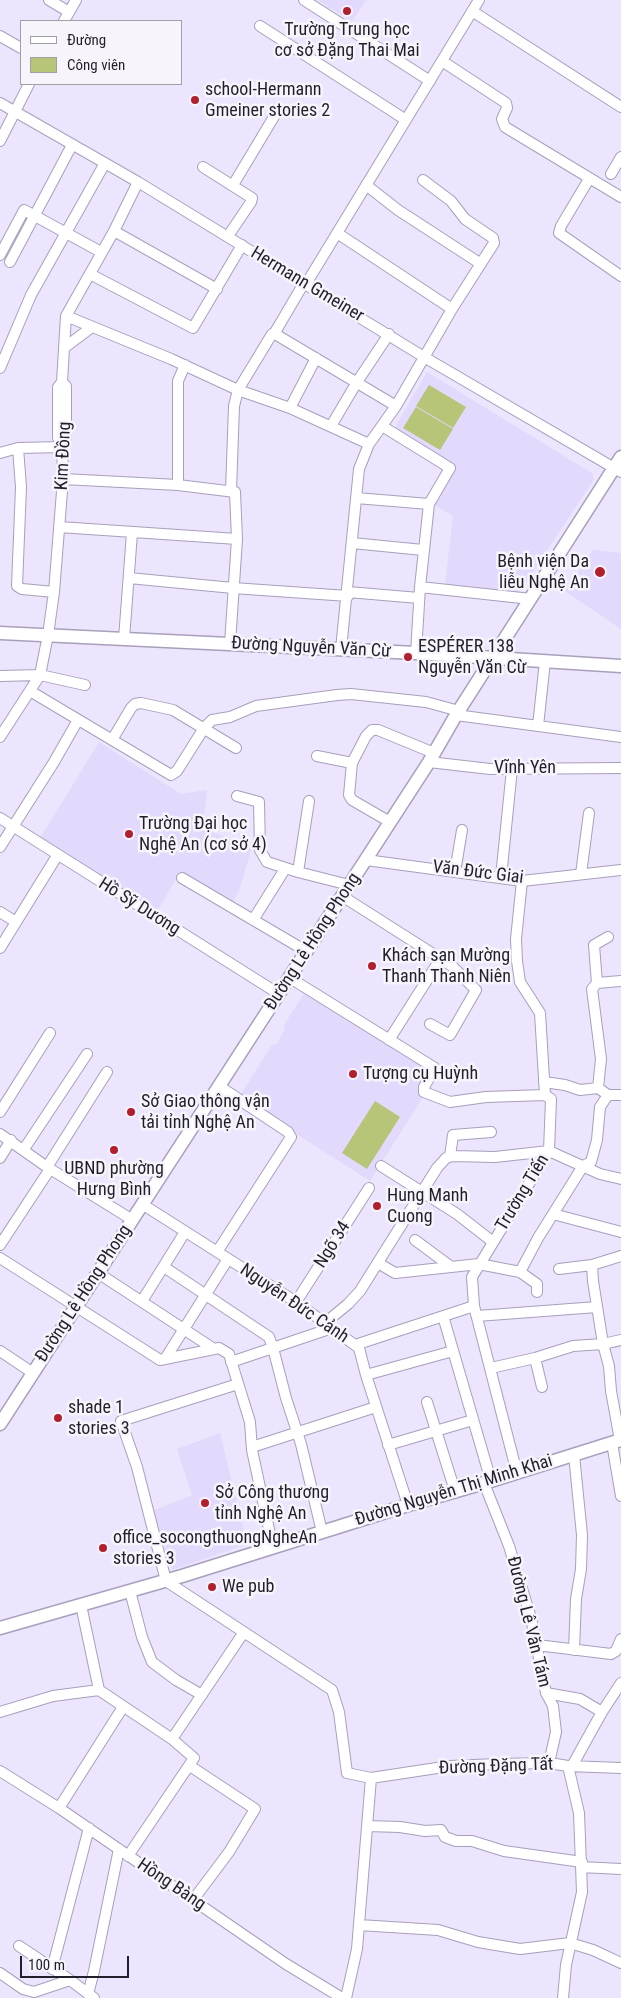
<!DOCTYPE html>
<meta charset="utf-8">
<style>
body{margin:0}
#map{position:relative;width:621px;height:1998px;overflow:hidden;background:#ece5fd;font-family:"Roboto Condensed",sans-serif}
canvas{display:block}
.legend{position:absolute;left:20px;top:20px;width:162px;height:65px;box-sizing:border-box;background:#f7f5fb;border:1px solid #a29fa7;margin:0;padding:6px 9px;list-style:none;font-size:15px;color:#221f2a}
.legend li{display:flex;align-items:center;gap:10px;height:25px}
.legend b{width:25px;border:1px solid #a29fa7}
.scale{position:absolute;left:20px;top:1956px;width:109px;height:22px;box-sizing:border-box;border:2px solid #221f2a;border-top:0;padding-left:6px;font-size:15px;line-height:18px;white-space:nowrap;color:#221f2a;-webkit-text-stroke:4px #f7f5fb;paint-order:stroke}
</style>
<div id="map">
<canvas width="621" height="1998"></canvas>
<ul class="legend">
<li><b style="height:6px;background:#fff"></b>Đường</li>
<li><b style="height:14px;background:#b6c577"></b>Công viên</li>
</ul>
<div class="scale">100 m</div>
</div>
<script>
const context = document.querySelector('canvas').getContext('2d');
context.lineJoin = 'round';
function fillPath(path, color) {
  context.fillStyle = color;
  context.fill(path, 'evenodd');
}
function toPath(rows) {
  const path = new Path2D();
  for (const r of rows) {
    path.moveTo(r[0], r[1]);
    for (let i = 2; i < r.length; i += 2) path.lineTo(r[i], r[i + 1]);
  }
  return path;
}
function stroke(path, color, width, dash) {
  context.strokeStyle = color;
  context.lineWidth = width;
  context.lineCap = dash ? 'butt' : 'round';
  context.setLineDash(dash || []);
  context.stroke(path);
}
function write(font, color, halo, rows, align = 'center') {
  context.font = font + ' "Roboto Condensed",sans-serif';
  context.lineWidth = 5;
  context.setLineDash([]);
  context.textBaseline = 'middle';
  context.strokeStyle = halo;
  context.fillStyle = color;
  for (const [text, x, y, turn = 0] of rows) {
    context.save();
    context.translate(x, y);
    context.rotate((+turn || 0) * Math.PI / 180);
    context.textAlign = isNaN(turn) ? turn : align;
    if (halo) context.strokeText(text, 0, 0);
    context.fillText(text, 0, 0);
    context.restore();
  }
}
const built = toPath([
 [318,0,366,0,352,22],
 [427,372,592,473,594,479,518,595,445,586,453,516,433,504,455,467,394,429],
 [593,550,621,553,621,629,565,591],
 [99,742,181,794,207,790,205,810,201,828,252,847,239,891,232,903,180,873,155,914,39,840],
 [305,992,431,1071,420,1090,422,1099,370,1181,239,1097,272,1045,277,1044,285,1029,284,1025],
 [220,1433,247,1544,172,1570,153,1511,192,1495,177,1449]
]);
const green = toPath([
 [429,385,466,407,453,428,416,406],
 [416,407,453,429,440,450,403,428],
 [375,1101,400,1117,367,1169,342,1153]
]);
const minor = toPath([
 [49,0,69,12],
 [304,0,430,81],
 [472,11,621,107],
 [64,21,76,0],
 [260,26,406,120],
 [0,36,21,48],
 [442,61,506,103,507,108,502,119,505,127,621,197],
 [0,103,138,182,424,357,621,472],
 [0,141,29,84],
 [203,167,252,198,251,202,228,236],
 [611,174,621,157],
 [589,179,561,226,559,233,621,276],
 [233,185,278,110],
 [366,185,398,210,481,264],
 [114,231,217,289],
 [337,233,452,309],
 [0,255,24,210,101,252],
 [10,262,72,145],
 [90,274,193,328,242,245],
 [306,284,479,0],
 [66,316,171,359,238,390,290,408,369,444],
 [274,334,304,283],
 [64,348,92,327],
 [0,368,31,295,105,163],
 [62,382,58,387,58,438,62,442],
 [290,408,316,358],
 [331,426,357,382,389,334],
 [382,426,450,468,429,504,420,587,416,653],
 [18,448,21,487,17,586,22,589,54,592],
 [0,453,18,448,63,447],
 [63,479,178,485,235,492,237,539,230,644],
 [178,485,178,381,185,365],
 [231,491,234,406,238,390,272,334,275,334,396,406],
 [356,498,429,504],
 [59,527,237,539],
 [352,543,423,550],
 [129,578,233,588,348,596],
 [420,587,531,599],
 [348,592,419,598],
 [124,639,132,533],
 [341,649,359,469,369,444,396,406,452,309,494,243,493,238,465,219,451,201,423,180],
 [0,676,40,675,85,685],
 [30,691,171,775,177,771,204,728,212,720,230,717,256,706,337,695,351,694,426,702,459,711],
 [456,715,621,737],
 [538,726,545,661],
 [0,737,40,675,48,635,54,592,63,479,62,442,66,438,66,386,62,382,66,316,114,231,138,182],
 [112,740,131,708,135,704,141,703,173,710,236,748],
 [317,756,352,763],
 [429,762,490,769,621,768],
 [237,796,259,802,260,850,267,862,298,872,349,885],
 [0,818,279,994],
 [390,822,352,800,349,795,352,763,366,736,372,730,378,730,434,753],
 [0,847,54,762,78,720],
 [366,860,522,881,621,870],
 [298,872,309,801],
 [455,872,462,830],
 [581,874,589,813],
 [501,877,512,769],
 [182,878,306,951],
 [342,896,452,966,476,990,450,1035,430,1024],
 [0,912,16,922],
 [253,920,285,869],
 [0,948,57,856],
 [290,978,435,1068,424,1087,424,1092,450,1102,486,1097,545,1095],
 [597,983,594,945,608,937],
 [389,1040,441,958],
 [544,1082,565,1085,580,1090,598,1088,608,1095,621,1095],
 [598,1088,601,1059,592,989,597,983,621,981],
 [0,1112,50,1033],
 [0,1134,47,1167,131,1219],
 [24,1149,87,1054],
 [549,1151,600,1174,621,1179],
 [450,1156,453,1135,491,1132],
 [0,1158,11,1140],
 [381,1166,457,1214,493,1242],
 [47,1167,107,1072],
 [142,1204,296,1302,359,1348,366,1375,408,1505],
 [553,1214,621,1232],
 [415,1240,450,1266],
 [0,1245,50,1169],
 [217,1252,291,1137,288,1132,219,1086],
 [0,1258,160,1360,219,1348,229,1354,250,1422,252,1450,273,1548],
 [378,1263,395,1273,479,1264,520,1272,537,1284,537,1292],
 [164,1267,269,1337,273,1348,286,1398,301,1444,322,1532],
 [559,1269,592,1265],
 [520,1272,538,1238,583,1166,591,1162,597,1140,600,1107,608,1095],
 [98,1273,214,1349],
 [142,1301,185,1232],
 [296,1302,369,1188],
 [443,1316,491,1481],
 [477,1316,597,1307],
 [325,1323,348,1304,360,1291,437,1168,446,1158,453,1156,495,1157,549,1151],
 [355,1345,474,1306],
 [0,1351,33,1373],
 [535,1358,542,1387],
 [165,1359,228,1259],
 [231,1362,332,1328],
 [491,1368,535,1358,573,1346,603,1344,621,1340],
 [366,1375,453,1351],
 [238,1384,121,1421,137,1467,166,1581,332,1690,339,1712,347,1773,371,1778,357,1949,346,1998],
 [427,1402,455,1491],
 [620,1440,611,1391,609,1366,603,1344,593,1281,592,1265,621,1256],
 [612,1443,621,1496],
 [388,1445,473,1420],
 [252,1447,376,1407],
 [574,1455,582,1535,581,1569,576,1599,574,1650],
 [517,1473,474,1306,472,1277,549,1151,551,1099,545,1095,540,1013,520,982,517,961,516,939,522,881],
 [484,1483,509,1546,531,1618,546,1693,553,1706,556,1732,549,1763],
 [130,1591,142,1637,152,1662,176,1680,202,1695],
 [81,1605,99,1690,172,1739,194,1758,128,1856],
 [537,1645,611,1654,616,1651,621,1639],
 [546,1693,580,1699,602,1712],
 [0,1712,53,1696,99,1690],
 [172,1739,244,1632],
 [190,1766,255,1809,229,1852,193,1900],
 [572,1766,602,1712,621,1683],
 [0,1771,59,1808,286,1964,342,1998],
 [371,1778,450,1766,498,1764,549,1763,568,1766,621,1768],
 [59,1808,123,1707],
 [367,1826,400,1827,425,1831,441,1830,445,1837,456,1841,472,1841,504,1851,582,1862],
 [581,1867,621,1869],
 [359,1925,438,1930,478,1942,520,1949,570,1943,593,1950,621,1963],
 [19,1946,70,1980],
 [52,1969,89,1828],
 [0,1973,23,1989,34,1992,70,1980,94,1998],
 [88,1994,94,1971,119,1849],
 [563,1998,566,1965,582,1892,579,1813,568,1766]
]);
const major = toPath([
 [0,633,416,653,621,666],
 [0,1424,429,762,456,715,621,457],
 [0,1628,182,1576,408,1505,484,1483,621,1440]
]);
const markers = [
 [347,11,5,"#b11f2e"],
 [195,100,5,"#b11f2e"],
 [600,572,6,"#b11f2e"],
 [408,657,5,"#b11f2e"],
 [129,834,5,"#b11f2e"],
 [372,966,5,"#b11f2e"],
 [353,1074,5,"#b11f2e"],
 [131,1112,5,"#b11f2e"],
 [114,1150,5,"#b11f2e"],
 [377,1206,5,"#b11f2e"],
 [58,1418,5,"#b11f2e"],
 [205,1503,5,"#b11f2e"],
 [103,1548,5,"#b11f2e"],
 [212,1587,5,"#b11f2e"]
];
const poiNames = [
 ["Trường Trung học",347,30,"center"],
 ["cơ sở Đặng Thai Mai",347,51,"center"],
 ["school-Hermann",205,90],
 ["Gmeiner stories 2",205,111],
 ["Bệnh viện Da",589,562,"right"],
 ["liễu Nghệ An",589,583,"right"],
 ["ESPÉRER 138",418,647],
 ["Nguyễn Văn Cừ",418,668],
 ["Trường Đại học",139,824],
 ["Nghệ An (cơ sở 4)",139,845],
 ["Khách sạn Mường",382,956],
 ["Thanh Thanh Niên",382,977],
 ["Tượng cụ Huỳnh",363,1074],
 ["Sở Giao thông vận",141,1102],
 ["tải tỉnh Nghệ An",141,1123],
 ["UBND phường",114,1169,"center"],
 ["Hưng Bình",114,1190,"center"],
 ["Hung Manh",387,1196],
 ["Cuong",387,1217],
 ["shade 1",68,1408],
 ["stories 3",68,1429],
 ["Sở Công thương",215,1493],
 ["tỉnh Nghệ An",215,1514],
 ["office_socongthuongNgheAn",113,1538],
 ["stories 3",113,1559],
 ["We pub",222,1587]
];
const streetNames = [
 ["Hermann Gmeiner",307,285,31],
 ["Kim Đồng",64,456,-87],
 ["Đường Nguyễn Văn Cừ",311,648,3],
 ["Vĩnh Yên",525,768],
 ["Văn Đức Giai",478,873,7],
 ["Hồ Sỹ Dương",139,907,32],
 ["Đường Lê Hồng Phong",313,942,-57],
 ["Trường Tiến",523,1193,-59],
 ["Ngõ 34",333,1245,-58],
 ["Đường Lê Hồng Phong",84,1294,-57],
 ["Nguyễn Đức Cảnh",294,1304,34],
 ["Đường Nguyễn Thị Minh Khai",454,1491,-17],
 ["Đường Lê Văn Tám",528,1622,76],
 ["Đường Đặng Tất",496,1767,-2],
 ["Hồng Bàng",171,1885,34]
];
fillPath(built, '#e3d9fd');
fillPath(green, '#b6c577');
stroke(minor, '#a89fbc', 12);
stroke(major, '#a89fbc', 15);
stroke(minor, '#fff', 10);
stroke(major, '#fff', 12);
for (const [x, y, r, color] of markers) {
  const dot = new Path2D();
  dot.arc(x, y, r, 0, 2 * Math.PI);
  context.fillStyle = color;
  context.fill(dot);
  stroke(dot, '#f7f5fb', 2);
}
write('18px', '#221f2a', '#f7f5fb', poiNames, 'left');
write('18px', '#221f2a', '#f7f5fb', streetNames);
</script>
